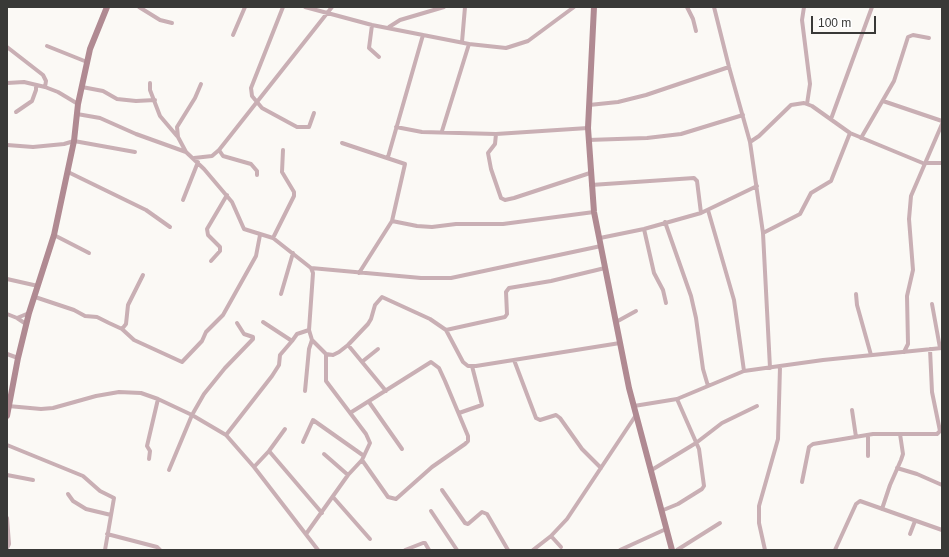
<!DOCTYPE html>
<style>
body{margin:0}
#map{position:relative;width:949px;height:557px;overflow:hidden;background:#fbf9f5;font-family:Arial,sans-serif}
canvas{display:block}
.frame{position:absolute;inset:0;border:8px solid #393937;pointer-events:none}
.scale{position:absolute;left:811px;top:16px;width:65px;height:18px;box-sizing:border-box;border:2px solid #393937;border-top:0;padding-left:5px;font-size:12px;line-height:14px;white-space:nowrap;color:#393937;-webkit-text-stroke:3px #fff;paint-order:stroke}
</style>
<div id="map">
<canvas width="949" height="557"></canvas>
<div class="frame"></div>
<div class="scale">100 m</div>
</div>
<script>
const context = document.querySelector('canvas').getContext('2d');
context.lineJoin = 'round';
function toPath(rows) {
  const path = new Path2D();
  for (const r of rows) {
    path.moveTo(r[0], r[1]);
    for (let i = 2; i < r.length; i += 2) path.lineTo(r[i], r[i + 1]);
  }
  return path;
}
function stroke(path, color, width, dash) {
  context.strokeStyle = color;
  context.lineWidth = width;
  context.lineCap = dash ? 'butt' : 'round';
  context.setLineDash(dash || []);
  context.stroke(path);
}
const street = toPath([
 [139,7,160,20,172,23],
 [283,7,251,88,252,96,262,108,297,127,309,127,314,113],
 [305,7,372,25,469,44,506,48,528,41,574,7],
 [687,7,693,19,696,31],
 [714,7,729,67,750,142,763,233,770,368],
 [804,7,802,20,810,84,807,104],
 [372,25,369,48,379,57],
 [389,27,400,20,444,7],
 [233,35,245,7],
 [462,42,465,7],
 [47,46,87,62],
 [7,47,43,75,46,81,45,87],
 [7,83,24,82,45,87,58,92,78,104],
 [150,83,150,90,160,116,177,136],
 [82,87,103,91,117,99,136,101,155,100],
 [883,101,942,121],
 [589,105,618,102,646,95,729,67],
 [16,112,32,101,36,90,36,85],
 [77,114,100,118,136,134,186,152,204,169,232,202,244,229,273,238,311,268,313,273,309,330,312,340,326,354,333,355,339,352,348,345,368,324,371,319,375,305,382,297,430,319,446,330,463,362,468,366,476,366,620,343],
 [831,119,872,7],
 [396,127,422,132,496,134,588,128],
 [442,131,469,44],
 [496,134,495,144,488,153,491,169,501,198,505,200,514,198,590,173],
 [861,138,894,81,908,37,913,35,929,38],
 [588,140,647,138,681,134,743,115],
 [750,142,759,136,791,105,804,103,812,106,850,133,925,164],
 [342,143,405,164,392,221,359,273],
 [7,145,33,147,64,144,74,141,135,152],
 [219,150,223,156,251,164,257,171,257,175],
 [186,152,178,137,177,127,195,98,201,84],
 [388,157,423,35],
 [194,158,212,156,219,150,332,7],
 [926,163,942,163],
 [68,172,146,210,170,227],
 [591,185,694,178,697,181,701,213],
 [183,200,198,162],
 [708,210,734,300,744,371],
 [392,221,417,226,432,227,456,224,503,224,594,212],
 [665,222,691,296,696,318,703,369,708,386],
 [644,229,654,273,663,290,666,303],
 [763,233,800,214,811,193,831,181,850,133],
 [54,235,89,253],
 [273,238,294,196,294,192,282,172,283,150],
 [600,238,644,229,701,213,757,186],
 [211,261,220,251,220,247,208,235,207,229,227,195],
 [311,268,421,278,451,278,601,246],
 [7,279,38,286],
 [281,294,293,253],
 [856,294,857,305,871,355],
 [35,297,74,310,85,316,97,317,109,323,122,329,134,340,182,362,202,341,206,332,223,315,256,256,260,235],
 [932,304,940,348],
 [7,314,17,318,26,324],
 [17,318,29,313],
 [263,322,292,341],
 [616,322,636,311],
 [122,329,126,324,128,305,143,275],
 [446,330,505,317,507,314,506,292,509,288,551,281,605,268],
 [348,345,386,391],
 [904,352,908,344,907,296,913,270,909,219,911,196,942,124],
 [7,354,18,358],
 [514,360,536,418,540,420,556,415,560,418,582,449,601,468],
 [363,361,378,349],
 [305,391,309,349,312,340],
 [369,402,402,449],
 [8,406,41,409,53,408,96,396,119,392,141,393,158,399,192,415,226,435,254,467,318,550],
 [634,406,677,399,744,371,823,360,942,348],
 [852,410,856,437],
 [350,413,431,362,439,368,445,381,468,436,468,441,465,444,432,467,396,499,388,497,362,460],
 [459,413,482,405,472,366],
 [226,435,272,376,279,365,280,355,292,341,297,334,309,330],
 [303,442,313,420,364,456],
 [7,445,83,476,100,491,114,498,105,550],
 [269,451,322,513],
 [324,454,348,475],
 [868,456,868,435],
 [149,459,150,451,147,446,158,399],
 [254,467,269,451,285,429],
 [897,468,917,474,942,485],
 [169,470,192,415,204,394,225,368,253,339,253,337,244,334,237,323],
 [650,471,696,443,722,423,757,406],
 [7,475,33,480],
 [802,482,809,447,813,444,873,434,937,434,940,431,932,392,930,349],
 [442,490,465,523,468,524,482,512,487,514,508,550],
 [68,494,73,501,86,509,111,515],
 [333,497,370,539],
 [882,509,890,485,901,460,903,454,900,434],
 [431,511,457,550],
 [661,511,678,504,702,489,704,486,699,449,677,399],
 [107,534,157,547,160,550],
 [306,534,348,475,362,460,370,443,366,434,326,381,326,354],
 [910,534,915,521],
 [551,536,561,547],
 [7,548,9,544,7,518],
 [405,550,423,543,425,543,429,550],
 [533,550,551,536,567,519,636,415],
 [620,550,666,529],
 [677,550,720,523],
 [765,550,759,523,759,506,778,439,780,367],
 [835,550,856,504,860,501,942,530]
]);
const secondary = toPath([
 [594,7,588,128,594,212,629,388,672,550],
 [7,416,18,358,29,313,54,235,74,141,78,104,90,49,107,7]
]);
stroke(street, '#c9afb4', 4);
stroke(secondary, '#b08a92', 6);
</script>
